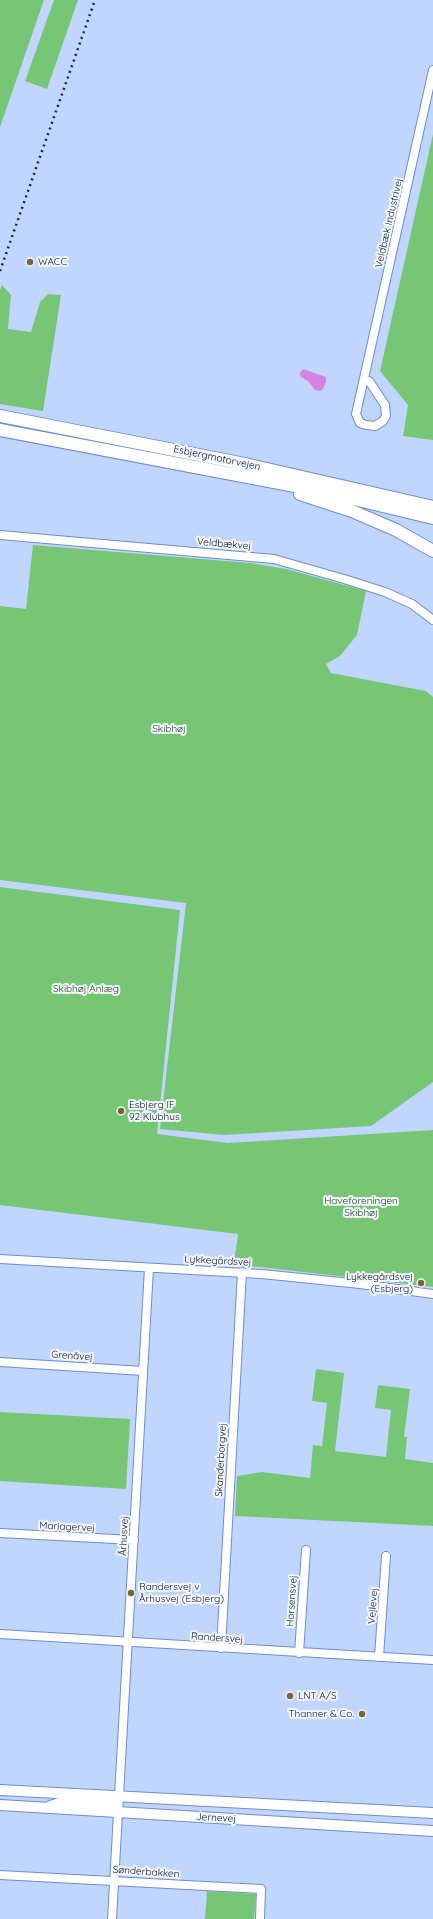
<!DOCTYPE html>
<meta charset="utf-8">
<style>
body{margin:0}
canvas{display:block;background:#c1d6fe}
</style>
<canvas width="433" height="1919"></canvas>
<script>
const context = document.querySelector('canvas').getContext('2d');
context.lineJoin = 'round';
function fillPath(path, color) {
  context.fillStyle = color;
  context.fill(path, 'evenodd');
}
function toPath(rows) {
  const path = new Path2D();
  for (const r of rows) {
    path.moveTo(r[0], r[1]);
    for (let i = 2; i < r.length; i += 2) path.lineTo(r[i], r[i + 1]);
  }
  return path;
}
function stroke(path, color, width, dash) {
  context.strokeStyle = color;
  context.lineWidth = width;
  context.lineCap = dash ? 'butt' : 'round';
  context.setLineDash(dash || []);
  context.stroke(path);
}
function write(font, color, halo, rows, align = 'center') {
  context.font = font + ' Quicksand,sans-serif';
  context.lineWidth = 4;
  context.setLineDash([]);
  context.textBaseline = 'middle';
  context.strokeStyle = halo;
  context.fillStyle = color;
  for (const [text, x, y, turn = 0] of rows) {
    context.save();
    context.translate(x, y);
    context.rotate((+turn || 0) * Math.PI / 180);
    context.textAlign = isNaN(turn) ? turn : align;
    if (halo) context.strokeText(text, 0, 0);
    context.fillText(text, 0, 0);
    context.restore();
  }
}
const green = toPath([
 [0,0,44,0,0,127],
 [54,0,78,0,47,89,25,81],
 [433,134,433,440,403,436,408,405,380,371],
 [2,285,11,295,8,329,31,332,40,302,48,294,61,295,43,411,0,404,0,290],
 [33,545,250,563,286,569,366,591,357,635,340,656,326,664,331,673,426,691,433,697,433,1082,371,1126,224,1135,160,1129,186,903,0,880,0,606,26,609],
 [0,887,180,910,157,1134,228,1143,433,1130,433,1287,234,1264,238,1234,0,1205],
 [316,1369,344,1373,335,1451,386,1457,391,1410,375,1408,378,1385,410,1389,404,1437,407,1437,405,1459,433,1463,433,1526,235,1516,237,1476,262,1472,310,1478,313,1445,322,1446,327,1403,312,1401],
 [0,1412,130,1419,126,1489,0,1481],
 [207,1891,256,1894,254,1919,205,1919]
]);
const water = toPath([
 [303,369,326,377,326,382,323,389,320,391,315,390,308,381,301,377,300,373]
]);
const minor = toPath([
 [364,381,369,381,385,405,386,416,383,421,375,426,366,425,360,423,356,414,433,70],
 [0,535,274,559,344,579,385,592,412,604,433,620],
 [0,1259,262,1274,360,1284,433,1294],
 [0,1362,143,1371],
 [0,1533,134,1540],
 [0,1634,433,1660],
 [221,1648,242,1272],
 [299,1653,306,1550],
 [379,1657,386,1556],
 [0,1875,261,1889,260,1919],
 [112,1919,149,1268]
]);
const major = toPath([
 [0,1790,433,1813],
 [0,1805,433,1831],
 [48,1807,62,1802,113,1805,119,1797]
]);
const highway = toPath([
 [0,416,245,464,433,507],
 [0,430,316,490,433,518],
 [300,494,352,511,396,530,433,551]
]);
const rail = toPath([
 [0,271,95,0]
]);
const markers = [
 [30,262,4,"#7c6535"],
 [121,1111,4,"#7c6535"],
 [421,1283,4,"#7c6535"],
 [131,1593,4,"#7c6535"],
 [290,1696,4,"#7c6535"],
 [362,1714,4,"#7c6535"]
];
const streetNames = [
 ["Veldbæk Industrivej",389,223,-77],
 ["Esbjergmotorvejen",217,458,12],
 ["Veldbækvej",224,544,5],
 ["Lykkegårdsvej",218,1261,3],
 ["Grenåvej",72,1356,4],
 ["Skanderborgvej",221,1460,-87],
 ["Mariagervej",67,1527,3],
 ["Århusvej",124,1536,-87],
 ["Horsensvej",292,1601,-86],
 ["Vejlevej",373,1606,-86],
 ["Randersvej",217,1638,4],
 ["Jernevej",216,1818,3],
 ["Sønderbakken",146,1872,4]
];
const poiNames = [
 ["WACC",38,262],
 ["Esbjerg IF",129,1105],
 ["92 Klubhus",129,1117],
 ["Lykkegårdsvej",413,1277,"right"],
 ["(Esbjerg)",413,1289,"right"],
 ["Randersvej v",139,1587],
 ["Århusvej (Esbjerg)",139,1599],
 ["LNT A/S",298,1696],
 ["Thanner & Co.",354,1714,"right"]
];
const parkNames = [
 ["Skibhøj",169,729],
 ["Skibhøj Anlæg",86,989],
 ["Haveforeningen",361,1201],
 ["Skibhøj",361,1213]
];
fillPath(green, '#77c676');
fillPath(water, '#d883e1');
stroke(minor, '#6e8dcb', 10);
stroke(major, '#6e8dcb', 12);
stroke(highway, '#6e8dcb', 14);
stroke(minor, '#fff', 8);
stroke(major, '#fff', 10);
stroke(highway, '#fff', 12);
stroke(rail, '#1c2740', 2.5, [2, 4]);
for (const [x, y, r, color] of markers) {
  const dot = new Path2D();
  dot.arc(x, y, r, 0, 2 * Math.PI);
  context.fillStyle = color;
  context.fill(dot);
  stroke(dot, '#f3f7fe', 1.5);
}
write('10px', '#050f26', '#f3f7fe', streetNames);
write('10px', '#050f26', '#f3f7fe', poiNames, 'left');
write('10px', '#143a15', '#f3f7fe', parkNames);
</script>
